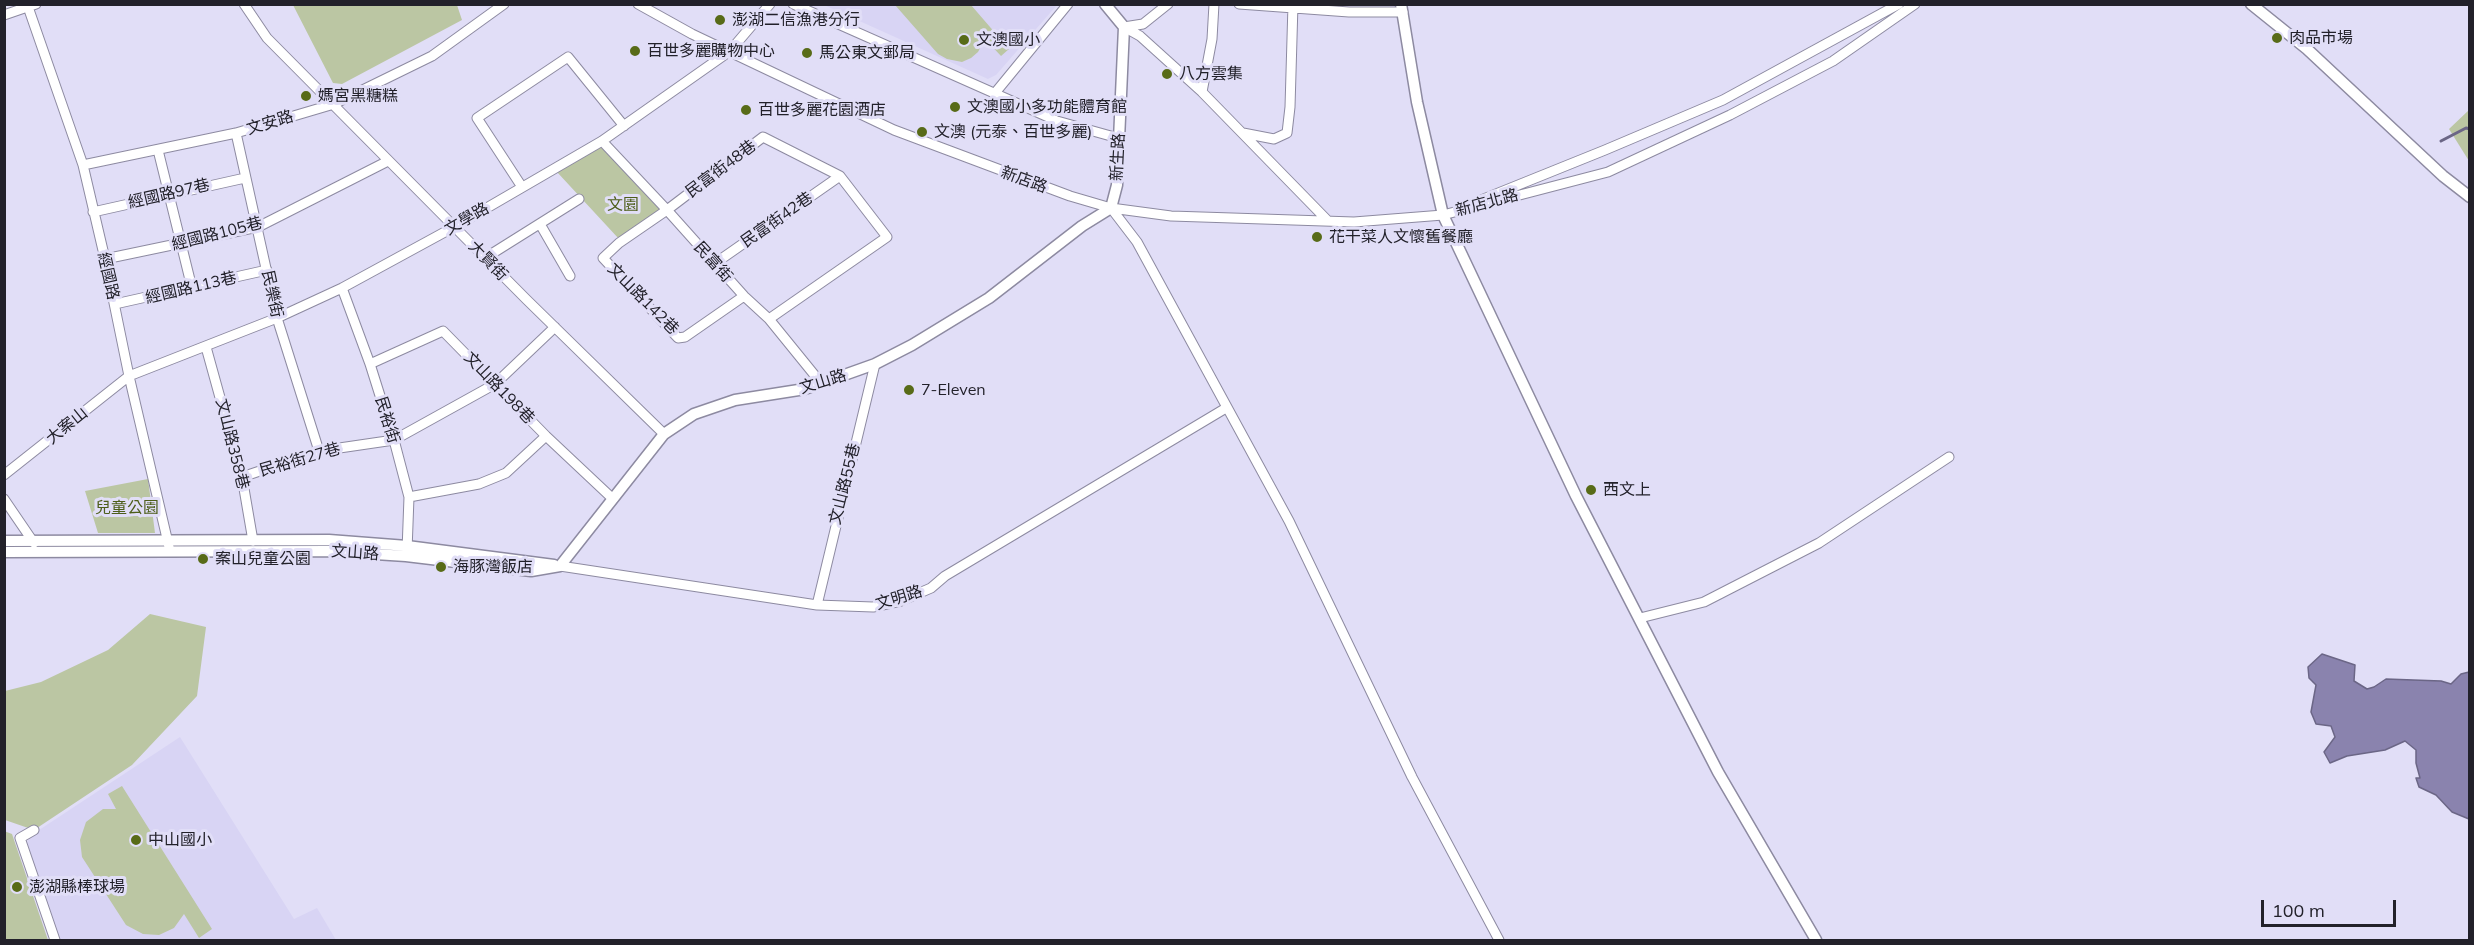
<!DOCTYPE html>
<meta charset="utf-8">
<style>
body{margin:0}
#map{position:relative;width:2474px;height:945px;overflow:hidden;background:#e1def7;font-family:Mulish,sans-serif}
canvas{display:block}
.frame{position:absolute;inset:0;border:6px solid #22212a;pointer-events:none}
.scale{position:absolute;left:2261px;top:900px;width:135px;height:27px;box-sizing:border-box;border:3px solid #22212a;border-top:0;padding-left:8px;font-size:18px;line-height:21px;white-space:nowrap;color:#22212a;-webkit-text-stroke:4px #e1def7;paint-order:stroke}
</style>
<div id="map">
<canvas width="2474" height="945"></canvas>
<div class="frame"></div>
<div class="scale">100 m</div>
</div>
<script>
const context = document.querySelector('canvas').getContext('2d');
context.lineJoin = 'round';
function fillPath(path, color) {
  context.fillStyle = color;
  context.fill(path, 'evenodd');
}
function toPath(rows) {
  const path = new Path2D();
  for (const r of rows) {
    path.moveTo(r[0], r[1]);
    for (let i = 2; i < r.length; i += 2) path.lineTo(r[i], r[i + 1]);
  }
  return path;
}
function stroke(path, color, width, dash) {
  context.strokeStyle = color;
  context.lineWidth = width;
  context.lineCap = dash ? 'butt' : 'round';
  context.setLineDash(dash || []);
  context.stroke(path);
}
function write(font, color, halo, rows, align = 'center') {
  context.font = font + ' Mulish,"Noto Sans TC",sans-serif';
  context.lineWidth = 6;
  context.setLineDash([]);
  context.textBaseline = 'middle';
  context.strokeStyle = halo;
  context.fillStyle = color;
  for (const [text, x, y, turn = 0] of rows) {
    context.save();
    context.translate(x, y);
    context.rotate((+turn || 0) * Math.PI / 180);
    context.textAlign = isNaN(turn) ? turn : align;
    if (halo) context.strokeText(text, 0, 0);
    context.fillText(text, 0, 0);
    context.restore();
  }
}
const built = toPath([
 [824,5,1057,5,996,75,988,79],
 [180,737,294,919,317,908,336,940,60,940,27,843,30,836]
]);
const green = toPath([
 [293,5,457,5,462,20,342,84,333,83],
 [895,5,971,5,1009,49,1001,56,985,39,978,52,971,58,962,62,947,59,938,54],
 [2469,110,2469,161,2449,129],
 [602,145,663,209,619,239,557,172],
 [148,479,155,533,98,533,85,491],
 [150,614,206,627,197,696,132,765,34,830,5,820,5,691,41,682,108,650],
 [122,786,212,929,199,938,184,914,174,928,159,935,143,934,126,925,82,857,80,840,86,822,103,809,116,809,108,794],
 [4,831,12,834,48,940,5,940]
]);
const water = toPath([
 [2322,654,2355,665,2354,681,2367,689,2374,687,2386,679,2441,681,2451,684,2461,674,2469,672,2469,819,2452,812,2436,795,2419,787,2416,778,2420,778,2416,763,2416,750,2405,741,2385,750,2347,756,2330,763,2324,752,2335,737,2331,726,2316,724,2311,712,2316,685,2309,678,2308,667,2322,654]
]);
const stream = toPath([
 [2441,141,2466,128,2470,129]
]);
const minor = toPath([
 [27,4,83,165,105,259,129,376,169,547],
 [244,4,267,38,527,300,664,434],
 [638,4,692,34,894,130,1070,196,1111,208,1171,216,1354,222,1443,215,1608,172,1730,115,1833,61,1915,4],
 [793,4,1057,121,1118,138],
 [1239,4,1349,12,1403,12],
 [4,15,36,4],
 [1124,27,1140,36,1202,92,1328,221],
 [1124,27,1143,24,1168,4],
 [1202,92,1212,39,1214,4],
 [995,93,1068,4],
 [236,133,277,318,319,451],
 [1243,133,1274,139,1287,133,1290,107,1293,4],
 [602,141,667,210,744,296,769,319,821,383],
 [158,150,192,288],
 [83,165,236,133,334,104,432,56,504,4],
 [522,187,477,118,568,57,624,126],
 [1481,200,1605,150,1723,100,1899,4],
 [1111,208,1137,242,1289,521,1412,777,1499,940],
 [93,212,245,178],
 [540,224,570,276],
 [485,258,579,199],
 [105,259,258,227,388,161],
 [714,264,840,176],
 [342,288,370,364,394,440,409,497,407,551],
 [744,296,685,337,678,338,603,258,619,243,667,210,763,137,840,176,887,237,769,319],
 [115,304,267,270],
 [206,347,242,477,253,541],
 [370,364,443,331,546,436,613,499],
 [4,475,129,376,277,318,342,288,454,227,602,141,730,51,770,4],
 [242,477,319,451,394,440,495,384,555,327],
 [409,497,479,484,506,473,546,436],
 [4,499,34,543],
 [560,566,817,605,873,607,901,601,931,588,945,576,1226,408],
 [817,605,875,364],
 [1640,618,1704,602,1819,543,1949,457],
 [34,830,20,838,55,940]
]);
const major = toPath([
 [1401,4,1417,102,1443,215,1576,496,1718,772,1816,940],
 [2251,4,2307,49,2443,176,2470,197],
 [4,541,329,540,407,546,554,565],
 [4,552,328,551,406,556,531,571,560,566,664,434,694,414,735,400,805,389,875,364,912,345,989,298,1082,226,1111,208,1117,185,1124,27,1105,4]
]);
const markers = [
 [720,20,6,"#586b18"],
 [2277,38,6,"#586b18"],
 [964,40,6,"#586b18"],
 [635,51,6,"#586b18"],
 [807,53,6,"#586b18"],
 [1167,74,6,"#586b18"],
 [306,96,6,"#586b18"],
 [955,107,6,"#586b18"],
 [746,110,6,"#586b18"],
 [922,132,6,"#586b18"],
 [1317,237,6,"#586b18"],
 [909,390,6,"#586b18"],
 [1591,490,6,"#586b18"],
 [203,559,6,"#586b18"],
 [441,567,6,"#586b18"],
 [136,840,6,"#586b18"],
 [17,887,6,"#586b18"]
];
const poiNames = [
 ["澎湖二信漁港分行",732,20],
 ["肉品市場",2289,38],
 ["文澳國小",976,40],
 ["百世多麗購物中心",647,51],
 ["馬公東文郵局",819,53],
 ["八方雲集",1179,74],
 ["媽宮黑糖糕",318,96],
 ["文澳國小多功能體育館",967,107],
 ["百世多麗花園酒店",758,110],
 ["文澳 (元泰、百世多麗)",934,132],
 ["花干菜人文懷舊餐廳",1329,237],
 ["7-Eleven",921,390],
 ["西文上",1603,490],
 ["案山兒童公園",215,559],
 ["海豚灣飯店",453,567],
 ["中山國小",148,840],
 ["澎湖縣棒球場",29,887]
];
const streetNames = [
 ["文安路",270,123,-17],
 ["新生路",1118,157,-87],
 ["民富街48巷",721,169,-37],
 ["新店路",1024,180,20],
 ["經國路97巷",169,194,-13],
 ["新店北路",1487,203,-15],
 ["文學路",467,219,-30],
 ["民富街42巷",777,220,-35],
 ["經國路105巷",217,234,-14],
 ["大賢街",488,261,46],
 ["民富街",713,262,48],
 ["經國路",108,276,77],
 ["經國路113巷",191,288,-13],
 ["民樂街",272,294,78],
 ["文山路142巷",643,299,45],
 ["文山路",823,382,-17],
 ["文山路198巷",499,388,46],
 ["民裕街",387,420,73],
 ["大案山",67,426,-39],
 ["文山路358巷",232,444,76],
 ["民裕街27巷",300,460,-16],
 ["文山路55巷",845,484,-76],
 ["文山路",355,553,4],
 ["文明路",899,598,-17]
];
const parkNames = [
 ["文園",623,205],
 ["兒童公園",127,508]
];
fillPath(built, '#d8d4f4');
fillPath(green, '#bbc6a3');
fillPath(water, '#8a83ae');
stroke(water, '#6b6686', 1.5);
stroke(stream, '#6b6686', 3);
stroke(minor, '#8d8aa1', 11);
stroke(major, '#8d8aa1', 13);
stroke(minor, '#fff', 9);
stroke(major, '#fff', 10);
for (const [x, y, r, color] of markers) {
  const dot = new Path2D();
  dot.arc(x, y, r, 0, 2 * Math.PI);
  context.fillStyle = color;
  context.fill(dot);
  stroke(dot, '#e1def7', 2);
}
write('16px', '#22212a', '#e1def7', poiNames, 'left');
write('16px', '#22212a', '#e1def7', streetNames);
write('16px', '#4d5e1a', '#e1def7', parkNames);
</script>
